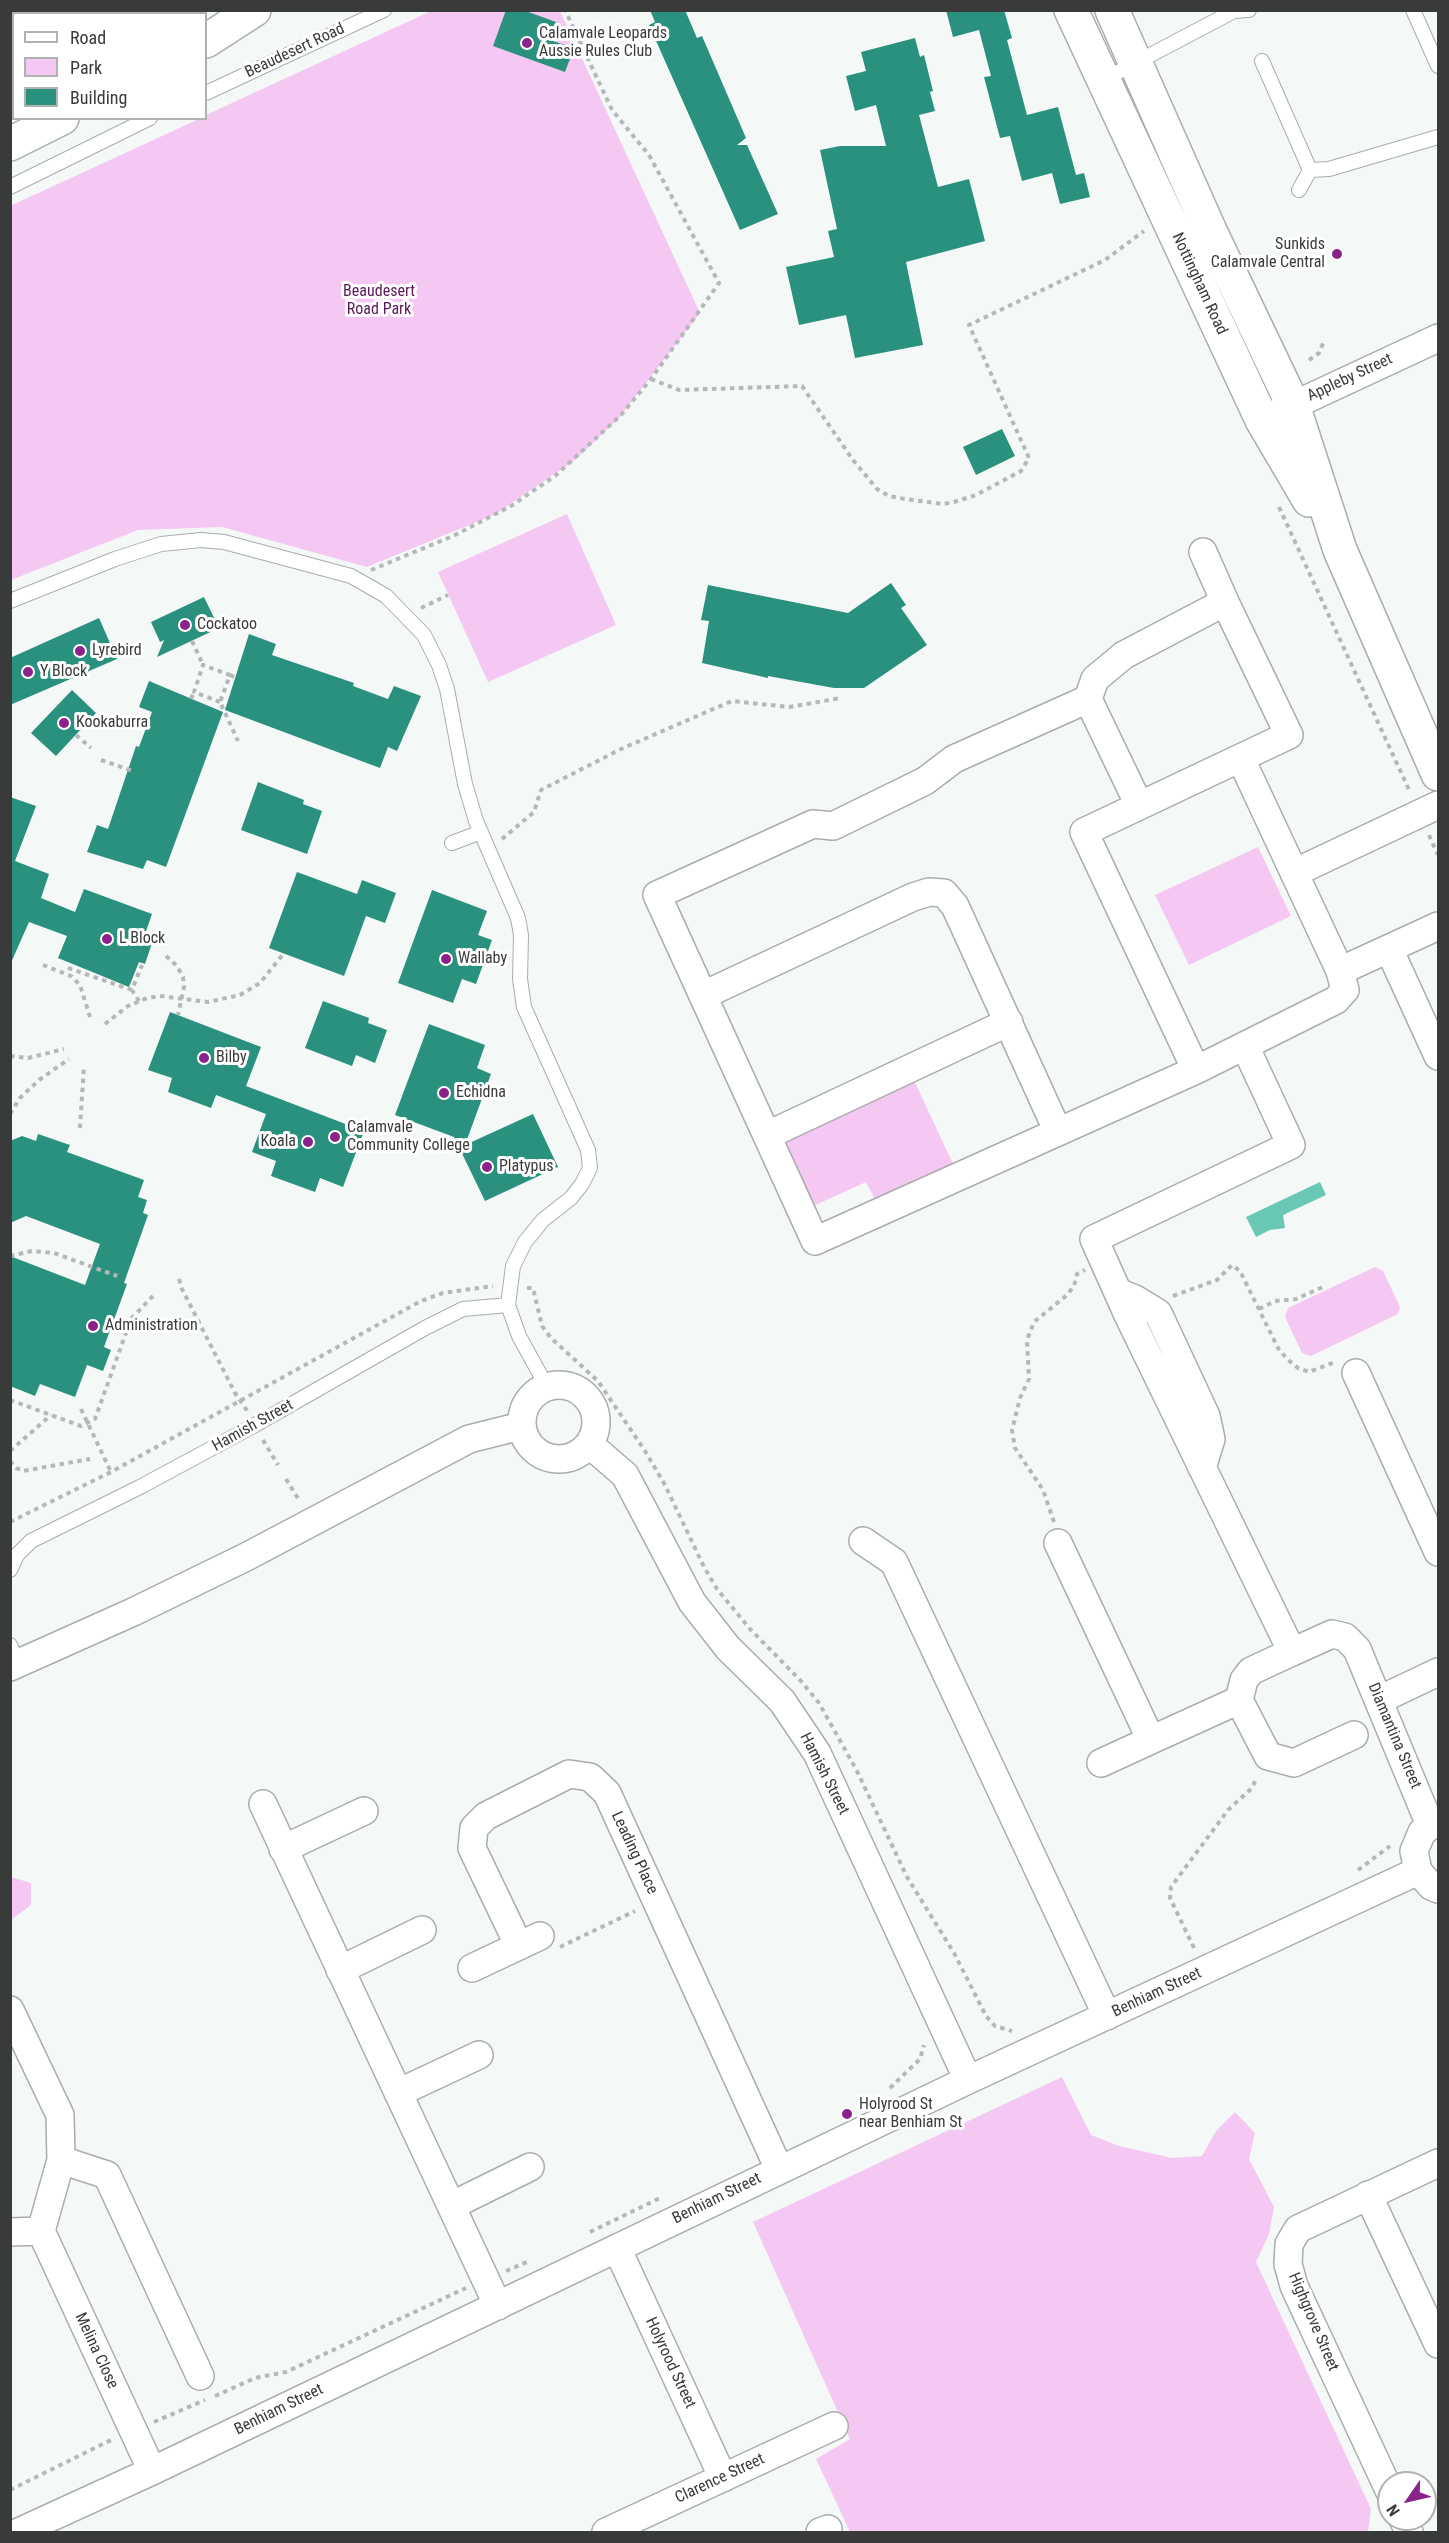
<!DOCTYPE html>
<style>
body{margin:0}
#map{position:relative;width:1449px;height:2543px;overflow:hidden;background:#f4f8f7;font-family:"Roboto Condensed",sans-serif}
canvas{display:block}
.frame{position:absolute;inset:0;border:12px solid #393b3b;pointer-events:none}
.legend{position:absolute;left:12px;top:12px;width:195px;height:108px;box-sizing:border-box;background:#fff;border:2px solid #b0b1b1;margin:0;padding:8px 10px;list-style:none;font-size:18px;color:#393b3b}
.legend li{display:flex;align-items:center;gap:12px;height:30px}
.legend b{width:30px;border:2px solid #b0b1b1}
.north{position:absolute;left:1377px;top:2471px;width:60px;height:60px;box-sizing:border-box;background:#fff;border:2px solid #b0b1b1;border-radius:50%;rotate:236deg;font-size:16px;font-weight:700;line-height:24px;text-align:center;color:#393b3b}
.north::after{content:'';display:block;margin:auto;width:21px;height:27px;background:#89238a;clip-path:polygon(50% 0,100% 100%,50% 72%,0 100%)}
</style>
<div id="map">
<canvas width="1449" height="2543"></canvas>
<div class="frame"></div>
<ul class="legend">
<li><b style="height:8px;background:#fff"></b>Road</li>
<li><b style="height:16px;background:#f4c8f2"></b>Park</li>
<li><b style="height:16px;background:#2b917f"></b>Building</li>
</ul>
<div class="north">N</div>
</div>
<script>
const context = document.querySelector('canvas').getContext('2d');
context.lineJoin = 'round';
function fillPath(path, color) {
  context.fillStyle = color;
  context.fill(path, 'evenodd');
}
function toPath(rows) {
  const path = new Path2D();
  for (const r of rows) {
    if (r.length === 3) {
      path.moveTo(r[0] + r[2], r[1]);
      path.arc(r[0], r[1], r[2], 0, 2 * Math.PI);
      continue;
    }
    path.moveTo(r[0], r[1]);
    for (let i = 2; i < r.length; i += 2) path.lineTo(r[i], r[i + 1]);
  }
  return path;
}
function stroke(path, color, width, dash) {
  context.strokeStyle = color;
  context.lineWidth = width;
  context.lineCap = dash ? 'butt' : 'round';
  context.setLineDash(dash || []);
  context.stroke(path);
}
function write(font, color, halo, rows, align = 'center') {
  context.font = font + ' "Roboto Condensed",sans-serif';
  context.lineWidth = 6;
  context.setLineDash([]);
  context.textBaseline = 'middle';
  context.strokeStyle = halo;
  context.fillStyle = color;
  for (const [text, x, y, turn = 0] of rows) {
    context.save();
    context.translate(x, y);
    context.rotate((+turn || 0) * Math.PI / 180);
    context.textAlign = isNaN(turn) ? turn : align;
    if (halo) context.strokeText(text, 0, 0);
    context.fillText(text, 0, 0);
    context.restore();
  }
}
const green = toPath([
 [431,11,560,11,700,313,619,418,575,460,496,514,367,567,222,527,138,530,11,580,10,206,199,119,206,118,206,115],
 [567,514,616,625,488,682,438,572],
 [1258,847,1291,916,1189,965,1155,895],
 [913,1078,954,1166,876,1201,866,1182,809,1208,778,1142],
 [1375,1267,1383,1271,1400,1307,1398,1314,1311,1356,1302,1353,1285,1317,1288,1308],
 [11,1877,31,1883,31,1905,11,1920],
 [1062,2077,1091,2135,1119,2146,1172,2158,1202,2156,1216,2131,1235,2112,1255,2133,1249,2159,1274,2207,1269,2234,1256,2262,1371,2509,1368,2532,850,2532,816,2459,850,2439,753,2222]
]);
const water = toPath([
 [1320,1182,1326,1195,1283,1215,1285,1228,1270,1230,1256,1237,1246,1217]
]);
const building = toPath([
 [506,10,523,10,556,22,550,40,574,48,565,72,493,46],
 [650,10,685,10,697,38,702,36,746,138,737,145,747,145,778,214,740,230,649,25,655,22],
 [946,10,1004,10,1012,38,1007,40,1027,115,1058,107,1076,175,1084,173,1090,197,1060,204,1052,173,1022,181,1010,136,1000,138,984,77,991,76,979,30,953,37],
 [915,38,920,57,924,55,933,91,930,92,935,111,919,115,938,187,969,179,985,241,906,262,923,345,855,358,846,315,799,325,786,267,834,257,828,231,837,229,820,150,840,146,886,146,876,105,855,111,846,76,866,71,861,52],
 [1002,429,1015,456,976,475,963,447],
 [891,583,906,605,901,608,927,645,864,688,834,688,768,676,768,678,702,663,709,621,701,620,708,585,848,613],
 [204,597,219,628,157,657,164,640,160,642,151,622],
 [99,618,117,659,10,705,10,658],
 [249,634,276,644,272,655,354,683,353,686,388,699,394,686,421,696,397,751,388,747,380,768,225,710],
 [149,681,223,712,166,867,147,860,143,869,87,852,97,825,108,829,136,746,139,747,152,712,139,707],
 [72,690,96,713,56,756,31,733],
 [258,782,304,800,303,804,322,811,307,854,241,830],
 [10,797,36,806,15,861,49,874,41,898,75,912,84,889,152,914,144,937,153,940,145,964,139,962,129,987,58,958,67,936,29,922,10,965],
 [297,872,357,894,362,880,396,893,385,923,366,916,344,976,269,948],
 [432,890,487,911,478,935,492,940,476,984,462,979,453,1003,398,983],
 [323,1001,369,1018,368,1023,387,1030,375,1063,356,1055,352,1066,305,1048],
 [170,1012,261,1047,246,1086,364,1131,343,1187,320,1178,315,1192,271,1176,276,1161,252,1152,266,1114,216,1095,211,1108,168,1092,172,1078,148,1070],
 [429,1024,485,1045,477,1068,491,1074,465,1145,533,1114,558,1167,485,1201,454,1137,395,1115],
 [38,1134,70,1145,67,1152,144,1180,138,1197,147,1200,143,1213,148,1215,124,1283,127,1284,104,1347,111,1350,103,1371,87,1365,75,1397,40,1384,35,1396,10,1386,10,1256,85,1285,100,1244,26,1216,10,1223,10,1141,22,1136,36,1141]
]);
const path = toPath([
 [31,14,37,10],
 [10,23,14,22],
 [1309,360,1319,353,1324,341],
 [651,379,679,390,802,386,853,460,877,489,889,496,905,499,943,504,954,502,976,495,1021,471,1029,458,969,325,1105,260,1144,231],
 [1279,507,1410,792],
 [371,570,453,536,511,506,555,476,621,415,651,379,719,283,649,155,612,110,565,10],
 [421,608,448,595],
 [192,641,203,665],
 [230,675,236,678],
 [191,699,194,692],
 [220,702,194,692,203,665,230,675,220,702,238,741],
 [76,735,91,748],
 [101,760,133,771],
 [1429,835,1438,855],
 [502,839,534,812,541,790,621,749,725,704,732,701,789,707,841,698],
 [166,956,177,966,183,977,184,987,178,1015],
 [43,965,71,976,80,985,90,1017],
 [68,968,132,990],
 [139,1001,132,990,142,965],
 [105,1024,128,1006,147,998,160,996,208,1002,240,995,260,983,284,953],
 [10,1056,28,1058,64,1049],
 [10,1114,20,1098,39,1080,69,1059],
 [80,1128,84,1066],
 [10,1256,32,1251,54,1253,117,1276],
 [179,1279,182,1289,235,1393,248,1412],
 [527,1288,533,1288,542,1326,551,1338,598,1381,645,1451,665,1485,704,1567,717,1589,750,1629,800,1680,819,1703,857,1771,907,1877,954,1953,986,2016,995,2026,1012,2031],
 [1173,1296,1217,1280,1232,1265,1240,1271,1278,1348,1287,1359,1298,1368,1309,1372,1335,1362],
 [1259,1309,1275,1301,1296,1299,1325,1286],
 [10,1400,81,1426,95,1419,131,1319,153,1296],
 [81,1409,111,1472],
 [263,1440,278,1465],
 [10,1451,51,1415],
 [10,1461,16,1468,23,1471,90,1459],
 [286,1479,299,1500],
 [10,1522,111,1472,421,1301,443,1293,493,1286],
 [1054,1522,1043,1490,1015,1448,1012,1430,1020,1398,1029,1379,1027,1340,1034,1322,1067,1295,1074,1286,1077,1274,1085,1270],
 [1358,1870,1390,1846],
 [560,1947,635,1911],
 [1194,1948,1170,1898,1171,1887,1228,1810,1252,1788,1257,1777],
 [890,2088,920,2059,924,2045],
 [590,2232,662,2197],
 [506,2271,527,2262],
 [215,2396,255,2378,286,2372,466,2288],
 [154,2422,205,2400],
 [10,2490,111,2440]
]);
const lane = toPath([
 [1413,10,1438,66],
 [1262,61,1310,170],
 [1103,80,1234,11,1249,10],
 [206,93,384,10],
 [10,187,150,118],
 [1299,190,1310,170,1329,169,1438,137],
 [10,601,115,559,161,544,201,540,224,542,351,576,386,596,424,635,439,665,447,689,465,784,476,821,518,918,521,935,520,979,524,1007,588,1150,590,1168,582,1184,571,1198,543,1220,525,1242,513,1266,508,1305,519,1336,547,1387],
 [452,843,481,832],
 [10,1570,17,1555,31,1541,140,1487,255,1425,425,1328,463,1309,508,1305],
 [10,1645,18,1663]
]);
const street = toPath([
 [1262,420,1438,338],
 [1203,552,1225,602],
 [1088,699,1139,805],
 [1294,873,1438,805],
 [1389,949,1438,1056],
 [1340,971,1438,926],
 [704,995,913,897,929,892,944,893,955,906,1058,1132],
 [1245,1046,1291,1145,1094,1239,1128,1315,1292,1652,1332,1634,1345,1637,1357,1649,1430,1825],
 [1196,1070,815,1241,657,895,813,824,833,826,925,781,954,759,1088,699,1095,679,1124,655,1225,602,1289,735,1084,832,1196,1070,1336,1000,1345,990,1340,971,1241,759],
 [768,1135,1009,1022],
 [1118,1292,1135,1299,1158,1313,1206,1416,1211,1439,1202,1468],
 [1356,1373,1438,1552],
 [559,1422,37],
 [589,1444,625,1475,692,1602,728,1648,782,1701,817,1753,968,2080],
 [863,1541,894,1562,1107,2016],
 [1058,1543,1151,1740,1239,1700],
 [1292,1652,1251,1671,1244,1680,1239,1700,1268,1756,1294,1763,1354,1735],
 [10,1667,133,1612,246,1557,469,1439,521,1426],
 [1379,1700,1438,1672],
 [1101,1763,1151,1740],
 [263,1804,498,2306],
 [1438,1821,1422,1832,1414,1851,1418,1871,1431,1886,1438,1889],
 [283,1849,364,1811],
 [519,1946,472,1848,474,1828,486,1816,569,1774,590,1777,607,1793,779,2169],
 [472,1968,540,1936],
 [340,1970,422,1930],
 [10,2010,60,2115,61,2160,41,2231],
 [398,2093,479,2055],
 [61,2160,107,2175,200,2376],
 [1368,2195,1438,2344],
 [451,2206,530,2167],
 [41,2231,152,2471],
 [10,2232,41,2231],
 [617,2248,723,2478],
 [1389,2490,1294,2286,1288,2264,1289,2244,1298,2229,1438,2163],
 [1403,2519,1409,2532],
 [19,2532,152,2471,968,2080,1418,1871],
 [606,2532,834,2426],
 [820,2532,828,2529]
]);
const secondary = toPath([
 [1071,10,1262,420,1309,500],
 [1112,10,1210,231,1293,405,1340,550,1438,774]
]);
const highway = toPath([
 [165,14,171,10],
 [206,41,254,10],
 [10,97,14,96],
 [10,144,62,118]
]);
const markers = [
 [527,43,6,"#89238a"],
 [1337,254,6,"#89238a"],
 [185,625,6,"#89238a"],
 [80,651,6,"#89238a"],
 [28,672,6,"#89238a"],
 [64,723,6,"#89238a"],
 [107,939,6,"#89238a"],
 [446,959,6,"#89238a"],
 [204,1058,6,"#89238a"],
 [444,1093,6,"#89238a"],
 [335,1137,6,"#89238a"],
 [308,1142,6,"#89238a"],
 [487,1167,6,"#89238a"],
 [93,1326,6,"#89238a"],
 [847,2114,6,"#89238a"]
];
const poiNames = [
 ["Calamvale Leopards",539,34],
 ["Aussie Rules Club",539,52],
 ["Sunkids",1325,245,"right"],
 ["Calamvale Central",1325,263,"right"],
 ["Cockatoo",197,625],
 ["Lyrebird",92,651],
 ["Y Block",40,672],
 ["Kookaburra",76,723],
 ["L Block",119,939],
 ["Wallaby",458,959],
 ["Bilby",216,1058],
 ["Echidna",456,1093],
 ["Calamvale",347,1128],
 ["Community College",347,1146],
 ["Koala",296,1142,"right"],
 ["Platypus",499,1167],
 ["Administration",105,1326],
 ["Holyrood St",859,2105],
 ["near Benhiam St",859,2123]
];
const streetNames = [
 ["Beaudesert Road",295,51,-25],
 ["Nottingham Road",1199,284,65],
 ["Appleby Street",1350,378,-25],
 ["Hamish Street",253,1426,-29],
 ["Diamantina Street",1394,1736,67],
 ["Hamish Street",824,1774,63],
 ["Leading Place",634,1853,65],
 ["Benhiam Street",1157,1993,-25],
 ["Benhiam Street",717,2199,-26],
 ["Highgrove Street",1313,2322,67],
 ["Melina Close",96,2351,65],
 ["Holyrood Street",670,2363,65],
 ["Benhiam Street",279,2410,-26],
 ["Clarence Street",720,2479,-25]
];
const parkNames = [
 ["Beaudesert",379,292],
 ["Road Park",379,310]
];
fillPath(green, '#f4c8f2');
fillPath(water, '#69c8b4');
fillPath(building, '#2b917f');
stroke(lane, '#a9adac', 16);
stroke(street, '#a9adac', 30);
stroke(secondary, '#a9adac', 36);
stroke(highway, '#a9adac', 36);
stroke(path, '#b5b8b8', 4, [4.5, 4.5]);
stroke(lane, '#fff', 14);
stroke(street, '#fff', 27);
stroke(secondary, '#fff', 33);
stroke(highway, '#fff', 33);
for (const [x, y, r, color] of markers) {
  const dot = new Path2D();
  dot.arc(x, y, r, 0, 2 * Math.PI);
  context.fillStyle = color;
  context.fill(dot);
  stroke(dot, '#fff', 2);
}
write('16px', '#393b3b', '#fff', poiNames, 'left');
write('16px', '#393b3b', '#fff', streetNames);
write('16px', '#59195a', '#fff', parkNames);
</script>
